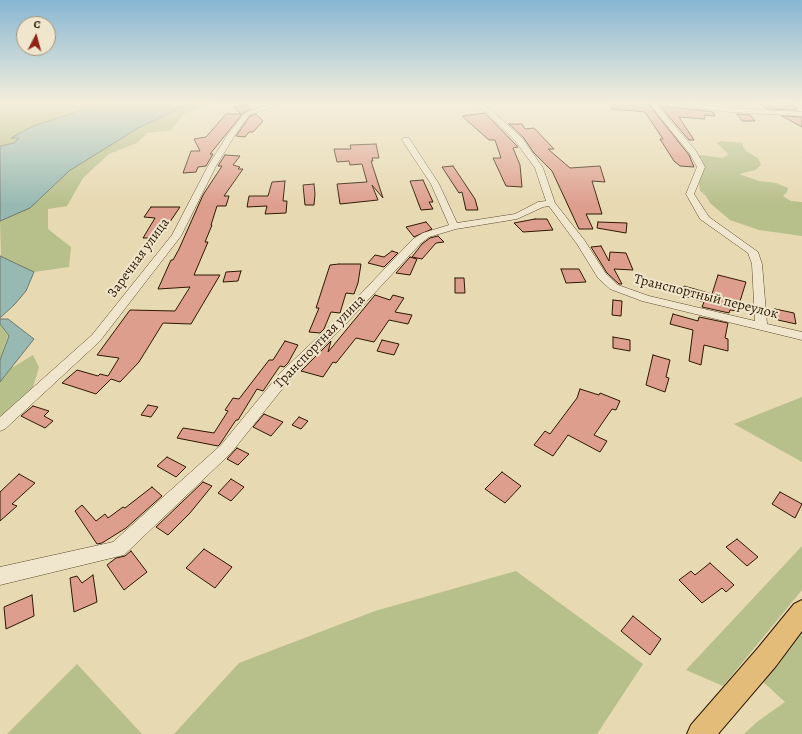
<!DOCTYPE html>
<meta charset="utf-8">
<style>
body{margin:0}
#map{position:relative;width:802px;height:734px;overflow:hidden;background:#e7d9b2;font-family:Alegreya,serif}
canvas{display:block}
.north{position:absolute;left:16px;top:16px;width:40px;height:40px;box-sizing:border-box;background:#efe6cd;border:1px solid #a1947b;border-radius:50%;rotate:6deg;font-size:11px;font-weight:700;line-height:16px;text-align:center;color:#2d1800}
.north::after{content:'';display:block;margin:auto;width:14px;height:18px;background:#8f2418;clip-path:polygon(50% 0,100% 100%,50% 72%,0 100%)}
</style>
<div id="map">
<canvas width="802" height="734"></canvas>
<div class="north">С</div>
</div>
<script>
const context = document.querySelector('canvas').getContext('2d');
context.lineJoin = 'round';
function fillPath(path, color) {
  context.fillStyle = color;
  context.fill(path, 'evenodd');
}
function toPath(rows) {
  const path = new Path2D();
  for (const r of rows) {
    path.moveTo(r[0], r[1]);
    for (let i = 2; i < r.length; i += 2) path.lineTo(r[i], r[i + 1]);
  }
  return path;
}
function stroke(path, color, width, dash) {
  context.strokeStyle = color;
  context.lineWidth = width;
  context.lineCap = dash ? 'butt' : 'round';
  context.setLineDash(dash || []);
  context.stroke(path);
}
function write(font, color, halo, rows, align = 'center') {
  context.font = font + ' Alegreya,serif';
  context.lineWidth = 4;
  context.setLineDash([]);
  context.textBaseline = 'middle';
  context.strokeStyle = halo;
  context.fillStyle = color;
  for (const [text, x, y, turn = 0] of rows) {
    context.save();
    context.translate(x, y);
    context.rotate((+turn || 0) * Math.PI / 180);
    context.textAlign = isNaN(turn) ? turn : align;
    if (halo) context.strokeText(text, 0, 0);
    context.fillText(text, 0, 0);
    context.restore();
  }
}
const green = toPath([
 [0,102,108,102,88,107,12,138,20,137,14,143,0,146],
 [194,102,213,102,184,114,171,130,147,133,137,143,109,154,83,178,67,206,48,209,48,229,71,247,69,267,34,272,1,257,0,221,30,208,69,171,138,128],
 [721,141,743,143,743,146,746,151,758,158,761,165,755,170,739,174,759,181,776,183,788,188,787,192,783,196,791,201,802,202,802,236,759,230,730,220,710,203,706,196,700,191,696,156,702,155,722,158,729,155,717,143],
 [0,325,8,336,0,359],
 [33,355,39,367,33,387,0,419,0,382,10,369],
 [802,397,802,462,734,424],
 [802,546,802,590,723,686,686,670],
 [516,571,643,664,597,734,174,734,239,663,375,611],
 [802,630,802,734,744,734,757,722,785,702,761,680],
 [77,664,142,734,7,734]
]);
const water = toPath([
 [108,102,194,102,138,128,69,171,30,208,0,221,0,146,14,143,19,138,11,138,33,126,108,102],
 [0,256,34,272,26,291,15,304,0,318,0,256],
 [0,319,8,319,34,339,0,382,0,360,9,336,0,324,0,319]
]);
const building = toPath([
 [612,102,647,102,689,155,694,167,680,166,674,161,660,139,663,139,645,112,612,109,612,102],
 [757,102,792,104,797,110,768,109,757,102],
 [247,104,251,109,244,112,210,154,213,154,206,166,198,167,196,172,183,173,191,151,200,151,194,139,206,137,226,114,241,114,234,107,247,104],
 [660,106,713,112,715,116,704,115,705,119,679,117,694,140,689,140,660,106],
 [485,113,518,147,513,148,520,165,522,187,506,186,493,158,501,158,495,140,489,140,462,116,485,113],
 [256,114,263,121,253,132,249,132,245,137,236,136,250,116,256,114],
 [737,114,750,115,755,121,742,121,737,114],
 [782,116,802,117,802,127,782,116],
 [509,124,522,124,525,129,534,128,554,149,548,149,570,168,600,166,605,182,592,181,602,214,586,214,593,229,579,229,552,171,534,153,523,137,509,124],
 [376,144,379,158,372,158,373,161,371,161,383,198,372,185,378,200,340,204,337,184,367,182,362,164,350,165,349,161,337,162,334,149,351,149,350,145,376,144],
 [225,155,240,156,233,165,240,167,238,169,243,169,224,196,229,196,226,206,217,206,211,225,212,225,205,242,208,242,194,275,220,275,191,324,163,323,139,362,120,382,111,379,96,394,62,383,77,370,98,376,100,374,108,376,119,358,97,355,130,310,175,311,190,287,158,289,171,260,173,260,179,249,203,195,222,166,218,166,225,155],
 [453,166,475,199,478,210,466,210,462,192,459,193,442,167,453,166],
 [423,180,433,202,429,202,433,209,421,210,410,181,423,180],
 [285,181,283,201,287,201,286,213,265,214,267,206,247,207,249,196,268,196,272,182,285,181],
 [314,184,315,194,314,205,305,205,303,185,314,184],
 [151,207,180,207,159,238,143,238,155,218,144,217,151,207],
 [535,219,547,219,553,230,523,232,514,223,535,219],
 [426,222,432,229,414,237,406,227,426,222],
 [598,222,627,223,626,233,597,228,598,222],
 [438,236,444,242,436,243,422,259,412,257,422,244,430,238,438,236],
 [601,246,609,261,610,252,626,253,633,270,614,269,622,284,619,284,607,273,591,247,601,246],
 [392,251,398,253,384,267,368,263,375,255,384,257,392,251],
 [410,257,417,259,410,275,396,273,410,257],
 [339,264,361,264,358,283,354,294,346,293,340,313,331,312,324,329,320,333,309,332,319,308,316,308,330,265,339,264],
 [561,269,579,269,586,282,566,283,561,269],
 [241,271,238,281,223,282,226,272,241,271],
 [718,275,746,282,737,311,730,310,729,313,702,307,704,302,681,295,684,286,712,294,718,275],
 [455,278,464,278,465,293,455,293,455,278],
 [375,295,390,300,393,295,404,298,395,312,412,315,408,324,389,320,374,342,356,338,336,363,333,362,323,377,301,371,331,341,328,352,375,295],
 [613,300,622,301,621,316,612,315,613,300],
 [775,309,794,313,796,324,778,320,775,309],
 [673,314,698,321,699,317,728,323,725,338,728,339,728,351,704,345,701,365,689,361,693,330,670,324,673,314],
 [613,337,630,340,630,351,613,348,613,337],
 [382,340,399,344,394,355,377,351,382,340],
 [285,341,298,345,288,363,284,367,280,366,263,391,257,389,238,420,236,420,220,444,218,446,177,438,183,428,214,433,228,411,225,410,233,398,239,399,269,360,273,360,285,341],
 [653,355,670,360,666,377,669,378,665,392,646,385,653,355],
 [580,389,599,395,600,393,620,401,616,410,612,409,594,435,607,441,600,452,568,435,553,456,534,445,545,431,550,434,577,398,580,389],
 [148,405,158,407,151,417,141,415,148,405],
 [33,406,49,411,44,416,53,421,45,428,21,416,33,406],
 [264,414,283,422,271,436,253,427,264,414],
 [299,417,308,421,301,429,292,425,299,417],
 [237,448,249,454,238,465,227,459,237,448],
 [167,457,186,467,176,477,157,466,167,457],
 [502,472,521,486,505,503,485,489,502,472],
 [19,474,35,483,12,504,17,506,0,521,0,492,19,474],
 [231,479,244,487,231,501,218,493,231,479],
 [203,482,212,486,190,513,168,535,156,527,203,482],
 [152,487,162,496,126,528,102,543,97,544,75,511,82,505,96,521,105,514,108,518,123,507,125,508,152,487],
 [780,492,802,504,795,518,772,504,780,492],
 [737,539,758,557,747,566,726,547,737,539],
 [204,549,232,567,215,588,186,568,204,549],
 [131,551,147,572,124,590,107,565,116,558,125,556,131,551],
 [710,563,734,585,726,592,722,588,702,603,679,580,691,571,695,575,710,563],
 [93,575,97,602,74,612,70,578,77,576,82,583,93,575],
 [32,595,34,616,6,629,4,607,32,595],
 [633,616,661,639,650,655,621,631,633,616]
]);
const minor = toPath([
 [276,102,286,102,249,115,235,135,216,166,181,236,100,341,5,429,0,431,0,417,92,335,172,235,208,166,228,134,245,113,276,102],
 [472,102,480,102,491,110,522,138,543,168,555,203,585,241,606,274,618,285,649,296,755,321,752,264,748,253,700,219,686,194,697,167,690,154,648,102,675,102,732,108,802,112,802,116,732,112,656,104,696,151,705,167,694,194,709,217,758,252,762,264,767,324,802,332,802,340,642,301,610,289,598,278,577,244,549,206,543,207,517,219,456,229,429,237,421,243,341,329,291,378,231,453,124,555,0,585,0,567,113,542,221,445,281,372,333,323,413,239,423,233,449,225,431,184,402,140,403,138,409,138,439,184,457,223,515,214,538,202,546,201,535,168,516,142,487,112,472,102]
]);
const major = toPath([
 [802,600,802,631,776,666,718,734,687,734,691,725,758,648,794,604,802,600]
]);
const streetNames = [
 ["Заречная улица",139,258,-54],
 ["Транспортный переулок",706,297,14],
 ["Транспортная улица",320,342,-46]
];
fillPath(green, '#b7bf8b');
fillPath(water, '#97b9b2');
stroke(water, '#6d796b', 1);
fillPath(building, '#de9e8e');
stroke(building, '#2d1800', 1);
stroke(minor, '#5c482c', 1);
stroke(major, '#2d1800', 2);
fillPath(minor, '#efe6cd');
fillPath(major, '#e4bc79');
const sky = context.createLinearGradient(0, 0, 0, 205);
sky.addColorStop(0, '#87b6d2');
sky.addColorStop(0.5, '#f4eedc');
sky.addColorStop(1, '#f4eedc00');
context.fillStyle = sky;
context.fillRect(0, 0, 802, 205);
write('14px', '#2d1800', '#efe6cd', streetNames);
</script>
